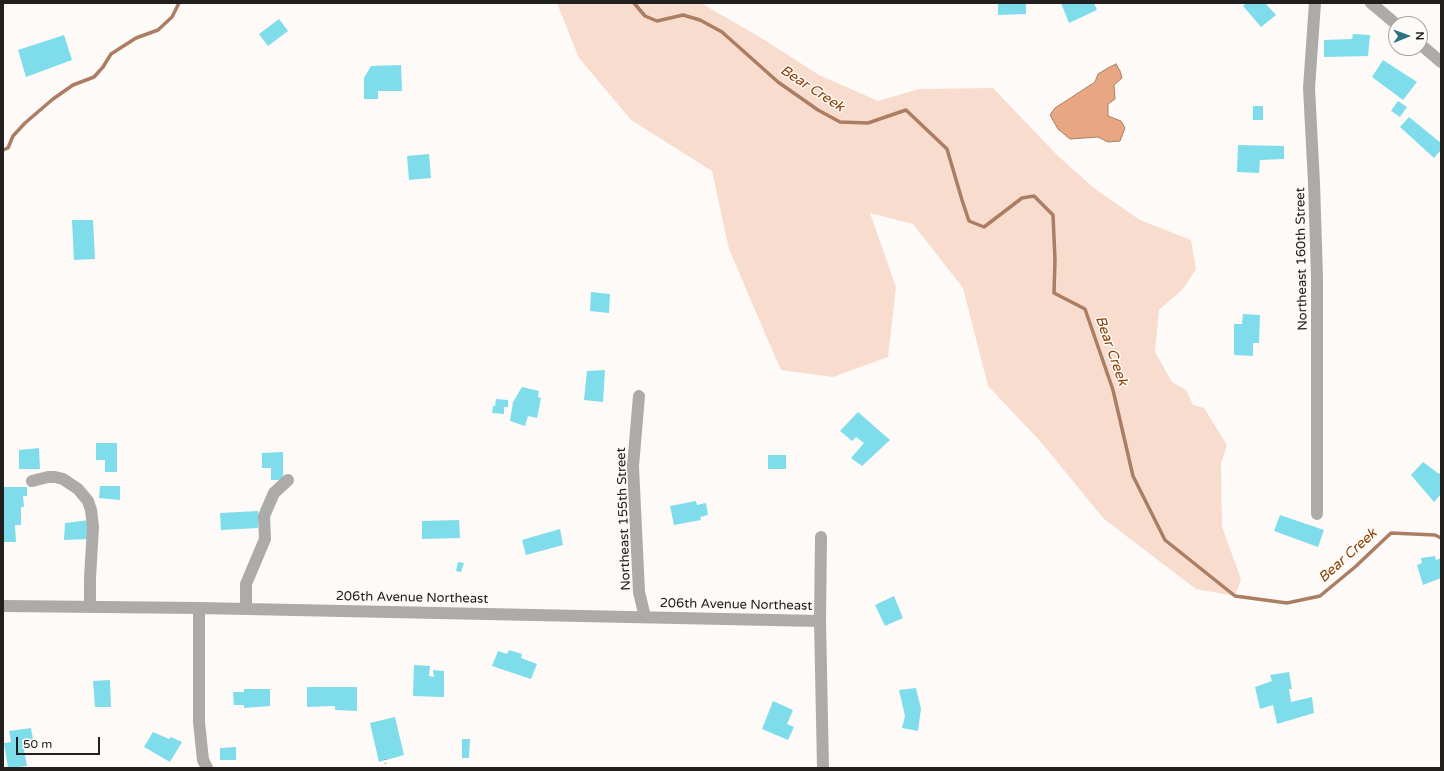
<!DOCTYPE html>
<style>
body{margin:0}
#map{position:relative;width:1444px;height:771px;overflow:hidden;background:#fefaf8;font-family:"Varela Round",sans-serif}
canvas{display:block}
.frame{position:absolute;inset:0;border:4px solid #21201f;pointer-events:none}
.north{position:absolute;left:1388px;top:16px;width:40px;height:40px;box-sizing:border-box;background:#fefaf8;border:1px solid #a6a3a1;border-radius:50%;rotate:89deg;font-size:11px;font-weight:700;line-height:16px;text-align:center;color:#21201f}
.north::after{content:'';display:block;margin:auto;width:14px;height:18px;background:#2c747e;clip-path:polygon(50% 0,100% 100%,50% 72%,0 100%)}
.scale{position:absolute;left:16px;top:737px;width:84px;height:18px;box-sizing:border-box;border:2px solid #21201f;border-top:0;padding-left:5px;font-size:12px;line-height:14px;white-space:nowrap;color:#21201f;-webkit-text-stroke:3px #fefaf8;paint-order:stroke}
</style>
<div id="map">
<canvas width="1444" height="771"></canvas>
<div class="frame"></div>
<div class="north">N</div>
<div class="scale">50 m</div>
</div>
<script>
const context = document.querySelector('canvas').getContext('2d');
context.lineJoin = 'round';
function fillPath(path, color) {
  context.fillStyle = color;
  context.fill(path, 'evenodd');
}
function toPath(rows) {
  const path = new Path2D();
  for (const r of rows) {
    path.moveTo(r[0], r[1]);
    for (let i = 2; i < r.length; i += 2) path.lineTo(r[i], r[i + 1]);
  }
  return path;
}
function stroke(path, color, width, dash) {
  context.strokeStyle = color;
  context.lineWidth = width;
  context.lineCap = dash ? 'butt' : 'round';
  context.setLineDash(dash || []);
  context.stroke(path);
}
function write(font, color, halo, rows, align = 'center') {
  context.font = font + ' "Varela Round",sans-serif';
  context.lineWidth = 3;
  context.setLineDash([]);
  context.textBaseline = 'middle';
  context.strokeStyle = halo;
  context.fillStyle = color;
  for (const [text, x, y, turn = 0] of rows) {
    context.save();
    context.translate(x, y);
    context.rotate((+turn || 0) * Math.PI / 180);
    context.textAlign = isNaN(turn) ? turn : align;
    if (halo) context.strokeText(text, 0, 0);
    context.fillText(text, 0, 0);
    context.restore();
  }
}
const green = toPath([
 [557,3,701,3,763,39,819,75,878,101,919,89,993,88,1058,156,1095,189,1140,220,1191,240,1196,269,1183,289,1159,310,1155,352,1172,382,1186,390,1193,405,1204,408,1227,445,1221,464,1222,527,1241,579,1235,596,1196,589,1104,519,1040,441,988,386,963,288,913,224,870,213,896,287,888,357,833,377,781,370,764,331,729,249,712,171,631,120,579,58]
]);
const water = toPath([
 [1116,64,1120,71,1122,78,1114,85,1115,99,1108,104,1108,116,1121,121,1125,128,1120,141,1108,142,1098,137,1070,139,1058,129,1050,115,1055,108,1095,82,1098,74,1108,68,1116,64]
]);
const stream = toPath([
 [634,3,645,16,657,21,683,15,700,20,722,32,778,82,818,110,840,122,868,123,906,110,947,149,962,200,969,221,984,227,1022,198,1034,196,1053,215,1055,260,1054,293,1085,309,1113,390,1133,476,1165,540,1235,596,1287,603,1320,596,1355,567,1391,533,1435,535,1441,538],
 [3,150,8,148,13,136,25,123,53,99,73,85,94,77,103,67,111,54,136,38,158,30,172,17,179,3]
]);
const building = toPath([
 [998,3,1026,3,1026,14,998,15],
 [1061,3,1094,3,1097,10,1069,23],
 [1246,3,1265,3,1276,15,1261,27,1243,6],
 [279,19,288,31,268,46,259,34],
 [1353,34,1370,35,1368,56,1324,57,1324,40,1352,39],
 [64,35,72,60,26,77,18,50],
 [1383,60,1417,82,1403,100,1372,77],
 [401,65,402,91,378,91,378,99,364,99,364,78,371,66],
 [1398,101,1407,107,1400,117,1391,111],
 [1253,106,1263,106,1263,120,1253,120],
 [1409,117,1441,143,1441,150,1434,158,1400,127],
 [1238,145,1284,146,1284,159,1260,160,1259,173,1237,172],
 [429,154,431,178,409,180,407,156],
 [72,220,93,220,95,259,74,260],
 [591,292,610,294,609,313,590,311],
 [1243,314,1260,315,1259,343,1253,343,1253,356,1234,355,1234,324,1242,324],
 [605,370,603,402,584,400,587,371],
 [522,387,539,391,538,397,541,398,537,418,528,416,525,426,510,421,513,402],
 [496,399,508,400,508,407,504,407,504,414,492,413,493,406,495,406],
 [858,412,890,440,862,466,851,458,864,443,856,437,852,441,840,431],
 [96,443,117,443,117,472,105,472,105,460,96,460],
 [39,448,40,469,19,469,19,450],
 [283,452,283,480,271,480,271,468,262,468,262,453],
 [768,455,786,455,786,469,768,469],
 [1423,462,1439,474,1441,471,1441,494,1434,502,1411,475],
 [100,486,120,486,120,500,99,498],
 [3,487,27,487,27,496,23,496,24,507,21,507,21,525,15,525,16,542,3,542],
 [696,501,697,505,706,503,708,515,700,517,701,520,674,525,670,506],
 [258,511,258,528,221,530,220,513],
 [1280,515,1324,530,1318,547,1274,531],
 [90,520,91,539,64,540,65,523],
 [459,520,460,538,422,539,422,521],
 [560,529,563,545,526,555,522,540],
 [1435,556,1436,560,1441,558,1441,578,1423,585,1417,565,1422,563,1421,558],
 [458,562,464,563,461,572,456,571],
 [894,596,903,618,885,626,875,605],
 [509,650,522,654,521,658,537,664,531,679,492,666,498,651,507,654],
 [414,665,430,666,429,676,434,677,433,670,444,671,444,697,413,696],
 [1289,672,1292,689,1289,689,1291,702,1312,697,1314,713,1277,724,1273,705,1260,709,1255,687,1272,681,1270,675],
 [110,680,111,707,95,707,93,681],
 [307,687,357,687,357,711,335,710,335,706,307,707],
 [916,688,921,709,918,731,902,728,905,716,899,690],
 [244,689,270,689,270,706,244,708,244,705,234,705,233,692,244,692],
 [773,701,793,710,787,724,794,727,788,740,762,729],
 [395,717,404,755,379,762,370,723],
 [31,728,33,739,22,740,27,766,8,768,4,743,11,742,9,731],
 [153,732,169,739,171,737,182,742,170,762,144,747],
 [462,739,470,739,469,758,462,758],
 [236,747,236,760,220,760,220,748]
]);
const path = toPath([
 [385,759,386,768]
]);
const minor = toPath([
 [1315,3,1309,88,1314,183,1317,278,1317,514],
 [1371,3,1396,24],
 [1420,44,1441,62],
 [639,396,633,466,639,592,645,617],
 [32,481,48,477,55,477,63,479,78,489,88,501,91,510,93,527,90,578,90,607],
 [821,537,820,621,823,768],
 [3,606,199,608,820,621],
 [199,608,199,722,203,760,207,768],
 [246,609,246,584,265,539,264,516,274,493,288,480]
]);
const streetNames = [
 ["Northeast 160th Street",1302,259,-91],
 ["Northeast 155th Street",624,519,-92],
 ["206th Avenue Northeast",412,598,1],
 ["206th Avenue Northeast",736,605,1]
];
const waterNames = [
 ["Bear Creek",812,89,33],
 ["Bear Creek",1111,351,71],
 ["Bear Creek",1348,556,-42]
];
fillPath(green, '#f8ddce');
fillPath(water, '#e6a782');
stroke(water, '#ab7e64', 1);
stroke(stream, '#ab7e64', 3.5);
fillPath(building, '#7fdcea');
stroke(path, '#a4a1a0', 2, [1, 3]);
stroke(minor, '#acabaa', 12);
write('13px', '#21201f', '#fefaf8', streetNames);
write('italic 14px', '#8a3f00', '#fefaf8', waterNames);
</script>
